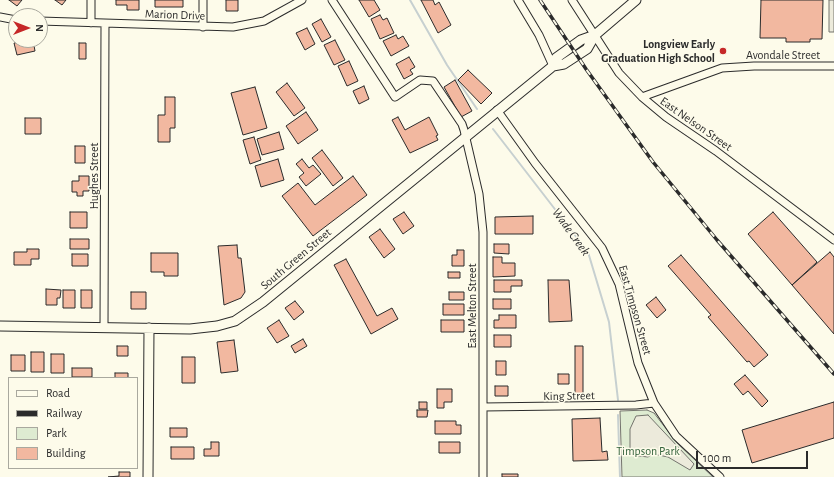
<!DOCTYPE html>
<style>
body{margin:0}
#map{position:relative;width:834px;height:477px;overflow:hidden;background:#fdfbea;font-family:"Alegreya Sans",sans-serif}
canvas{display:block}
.legend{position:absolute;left:8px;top:377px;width:130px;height:92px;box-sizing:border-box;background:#fdfbea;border:1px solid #a9a89e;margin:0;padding:5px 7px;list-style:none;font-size:12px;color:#2b2b2b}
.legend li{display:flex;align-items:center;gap:8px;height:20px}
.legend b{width:20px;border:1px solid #a9a89e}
.north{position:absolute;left:8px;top:8px;width:40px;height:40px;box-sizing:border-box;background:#fdfbea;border:1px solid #a9a89e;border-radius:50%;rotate:90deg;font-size:11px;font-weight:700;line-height:16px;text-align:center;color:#2b2b2b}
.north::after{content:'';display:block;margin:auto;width:14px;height:18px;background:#c62828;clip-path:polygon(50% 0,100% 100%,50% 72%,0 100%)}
.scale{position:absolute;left:696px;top:451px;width:112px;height:18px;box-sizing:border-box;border:2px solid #2b2b2b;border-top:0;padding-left:5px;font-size:12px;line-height:14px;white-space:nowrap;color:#2b2b2b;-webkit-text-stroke:3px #fdfbea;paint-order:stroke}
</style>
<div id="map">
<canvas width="834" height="477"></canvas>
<ul class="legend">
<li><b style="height:5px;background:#fdfbea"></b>Road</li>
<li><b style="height:5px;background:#2b2b2b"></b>Railway</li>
<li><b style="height:11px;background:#deebd1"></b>Park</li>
<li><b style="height:11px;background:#f2b8a0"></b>Building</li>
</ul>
<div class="north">N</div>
<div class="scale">100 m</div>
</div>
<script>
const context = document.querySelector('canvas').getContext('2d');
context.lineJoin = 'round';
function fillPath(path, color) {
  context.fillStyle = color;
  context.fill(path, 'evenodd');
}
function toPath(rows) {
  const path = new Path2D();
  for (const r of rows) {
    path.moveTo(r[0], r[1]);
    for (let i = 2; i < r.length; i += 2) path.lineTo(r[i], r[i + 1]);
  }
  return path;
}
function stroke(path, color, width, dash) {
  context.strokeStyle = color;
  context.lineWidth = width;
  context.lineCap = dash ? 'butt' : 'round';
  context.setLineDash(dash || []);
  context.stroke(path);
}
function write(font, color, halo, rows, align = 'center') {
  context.font = font + ' "Alegreya Sans",sans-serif';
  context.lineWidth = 3;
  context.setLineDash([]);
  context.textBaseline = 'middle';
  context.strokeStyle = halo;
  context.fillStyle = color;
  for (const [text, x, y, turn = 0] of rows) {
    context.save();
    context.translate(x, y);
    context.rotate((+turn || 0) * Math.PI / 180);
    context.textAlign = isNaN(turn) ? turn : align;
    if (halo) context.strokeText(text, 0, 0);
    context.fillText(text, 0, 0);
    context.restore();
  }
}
const green = toPath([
 [647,410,654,413,677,443,713,477,622,477,620,411,647,410]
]);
const parking = toPath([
 [829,0,834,0,834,32,829,32,829,0],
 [648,415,694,464,690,470,668,457,653,454,648,457,630,455,630,429,636,416,648,415]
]);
const stream = toPath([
 [410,0,447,65,477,109],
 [493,129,588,252,609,322,618,400],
 [618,415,620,477]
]);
const building = toPath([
 [9,0,22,0,17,6,9,0],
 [55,0,66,0,62,5,55,0],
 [116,0,139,0,139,10,127,10,127,5,116,5,116,0],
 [155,0,183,0,183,7,155,7,155,0],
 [226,0,238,0,238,11,226,11,226,0],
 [359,0,374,0,380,10,369,17,359,0],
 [421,0,433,0,435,5,439,2,451,25,438,33,421,0],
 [761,0,823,0,822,39,810,39,810,42,786,42,786,38,760,38,761,0],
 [380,15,383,20,387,18,394,33,380,39,371,19,380,15],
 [321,19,331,37,322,42,312,24,321,19],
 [307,28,315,44,305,50,296,33,307,28],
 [396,35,398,39,403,36,409,46,391,56,383,41,396,35],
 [33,40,35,51,17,55,14,43,33,40],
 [335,40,345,60,334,65,324,45,335,40],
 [79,43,86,43,86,59,79,59,79,43],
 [409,57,415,67,410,70,413,74,404,79,396,64,409,57],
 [349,61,358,81,347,86,338,66,349,61],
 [468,70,492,93,481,104,458,80,468,70],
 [455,80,472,111,461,117,444,87,455,80],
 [287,83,305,108,294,116,276,92,287,83],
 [364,86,369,99,359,104,353,91,364,86],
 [255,87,267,128,243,135,231,93,255,87],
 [165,97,175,97,175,128,170,128,170,142,158,142,158,115,165,115,165,97],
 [306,112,318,130,298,144,286,126,306,112],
 [398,117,405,130,429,117,438,135,436,136,438,140,410,153,392,120,398,117],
 [25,118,41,118,41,134,25,134,25,118],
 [279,132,284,149,262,155,257,139,279,132],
 [254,137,261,160,250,164,243,140,254,137],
 [75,146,85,146,85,163,75,163,75,146],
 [322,150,343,178,333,186,312,158,322,150],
 [278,159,284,180,261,187,255,166,278,159],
 [302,159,309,168,313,165,321,174,306,186,299,177,304,173,296,164,302,159],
 [79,176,89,176,89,191,83,191,83,196,77,196,77,192,72,192,72,181,79,181,79,176],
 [353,176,367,195,313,236,282,196,298,183,315,205,353,176],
 [70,212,87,212,87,228,70,228,70,212],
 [404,212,414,226,403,234,393,219,404,212],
 [773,212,817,262,792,285,748,234,773,212],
 [533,216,533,234,495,234,495,217,533,216],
 [380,229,395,249,384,258,369,237,380,229],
 [70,239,89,239,89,249,70,249,70,239],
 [494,244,509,244,509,254,494,253,494,244],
 [237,245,238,258,241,258,245,292,241,298,224,305,218,246,237,245],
 [27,249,39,249,39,259,31,259,31,265,14,265,14,252,27,252,27,249],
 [457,250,464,250,464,266,452,266,452,255,457,255,457,250],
 [830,252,834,257,834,334,792,285,830,252],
 [151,253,178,253,178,276,164,276,164,272,151,272,151,253],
 [72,254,88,254,88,266,72,266,72,254],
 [681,255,768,355,754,367,749,361,747,362,708,317,711,315,668,266,681,255],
 [493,257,502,257,502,263,515,263,515,276,493,277,493,257],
 [346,259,377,316,392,308,398,319,371,334,334,265,346,259],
 [448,272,460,272,460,278,448,278,448,272],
 [494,280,522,280,522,286,511,286,511,292,494,292,494,280],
 [548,280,569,280,572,321,549,322,548,280],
 [46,289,61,290,60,298,57,298,57,305,46,305,46,289],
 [63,290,75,290,75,308,63,308,63,290],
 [81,290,92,290,92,308,81,308,81,290],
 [131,292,146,292,146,309,131,309,131,292],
 [449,292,464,292,464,300,449,300,449,292],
 [656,297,666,310,657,318,646,305,656,297],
 [493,299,511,299,511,309,493,309,493,299],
 [295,301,304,312,294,320,285,308,295,301],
 [443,304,464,304,464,315,443,315,443,304],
 [499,315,516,315,516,328,494,328,494,320,499,320,499,315],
 [279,320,289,336,277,343,267,328,279,320],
 [441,320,464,320,464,332,441,332,441,320],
 [494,335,511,335,511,347,494,347,494,335],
 [303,339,307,346,295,353,291,346,303,339],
 [234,340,238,371,221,373,217,342,234,340],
 [117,346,128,346,128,356,117,356,117,346],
 [575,346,583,346,583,394,575,394,575,346],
 [31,352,44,352,44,372,31,372,31,352],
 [51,354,64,354,64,373,51,373,51,354],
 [11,355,25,355,25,371,11,371,11,355],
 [182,357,195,357,195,383,182,383,182,357],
 [496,361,506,361,506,375,496,375,496,361],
 [72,368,92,368,92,377,72,377,72,368],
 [115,373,128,373,128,378,115,378,115,373],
 [558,374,569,374,569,384,558,384,558,374],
 [745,375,768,401,762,407,748,391,743,395,734,384,745,375],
 [495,386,508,386,508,396,495,396,495,386],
 [437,389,452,389,452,402,444,402,444,408,437,408,437,389],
 [419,402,427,402,427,409,419,409,419,402],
 [834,402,834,438,752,463,742,430,834,402],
 [417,410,428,410,427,417,417,417,417,410],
 [600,418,602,452,607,451,608,460,573,461,572,419,600,418],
 [435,421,456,421,456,425,461,425,461,434,435,434,435,421],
 [170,428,187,428,187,437,170,437,170,428],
 [211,442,219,442,219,456,204,456,204,449,211,449,211,442],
 [439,442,460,442,460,453,439,453,439,442],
 [171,447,194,447,194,459,171,459,171,447],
 [119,472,130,472,130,477,108,477,119,476,119,472],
 [502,474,518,474,518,477,502,477,502,474]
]);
const street = toPath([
 [332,0,395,97,420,80,433,81,462,124,464,130,479,194,483,232,483,477],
 [518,0,539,35,553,66],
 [572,0,619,73,642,97,666,117,716,151,834,240],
 [0,17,16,20],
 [40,21,233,27,264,21,302,0],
 [91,23,91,0],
 [203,27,203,0],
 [642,97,722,68,754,66,834,66],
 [497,110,535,163,602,248,619,284,638,363,654,403,676,436,720,477],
 [104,327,105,24],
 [483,407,636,405,654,403]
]);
const secondary = toPath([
 [553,66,556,58,581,40,595,35],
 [0,326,190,329,217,326,235,321,263,302,553,66,564,64,587,49,595,35,636,0],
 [148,477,149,328]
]);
const rail = toPath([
 [540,0,586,69,653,162,717,240,834,374]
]);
const markers = [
 [723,51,4,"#c62828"]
];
const streetNames = [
 ["Marion Drive",175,15,2],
 ["Avondale Street",783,55],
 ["East Nelson Street",696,124,35],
 ["Hughes Street",94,176,-90],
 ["South Green Street",296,259,-40],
 ["East Melton Street",472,306,-90],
 ["East Timpson Street",635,310,74],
 ["King Street",569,396,-1]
];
const poiNames = [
 ["Longview Early",715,44],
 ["Graduation High School",715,58]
];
const parkNames = [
 ["Timpson Park",648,451]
];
const waterNames = [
 ["Wade Creek",571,232,54]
];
fillPath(green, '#deebd1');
stroke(green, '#74746e', 1);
fillPath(parking, '#eceadb');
stroke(parking, '#74746e', 1);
stroke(stream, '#c7d0d0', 2);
fillPath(building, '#f2b8a0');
stroke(building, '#2b2b2b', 1);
stroke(street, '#2b2b2b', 9);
stroke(secondary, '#2b2b2b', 11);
stroke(street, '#fdfbea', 7);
stroke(secondary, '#fdfbea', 9);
stroke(rail, '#2b2b2b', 3.5);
stroke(rail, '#fdfbea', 2, [6]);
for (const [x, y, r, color] of markers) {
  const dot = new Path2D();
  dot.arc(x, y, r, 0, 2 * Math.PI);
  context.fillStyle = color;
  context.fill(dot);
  stroke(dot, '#fdfbea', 1.5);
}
write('12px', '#2b2b2b', '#fdfbea', streetNames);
write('bold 12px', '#2b2b2b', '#fdfbea', poiNames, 'right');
write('12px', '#34623c', '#fdfbea', parkNames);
write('italic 13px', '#2b2b2b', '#fdfbea', waterNames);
</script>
